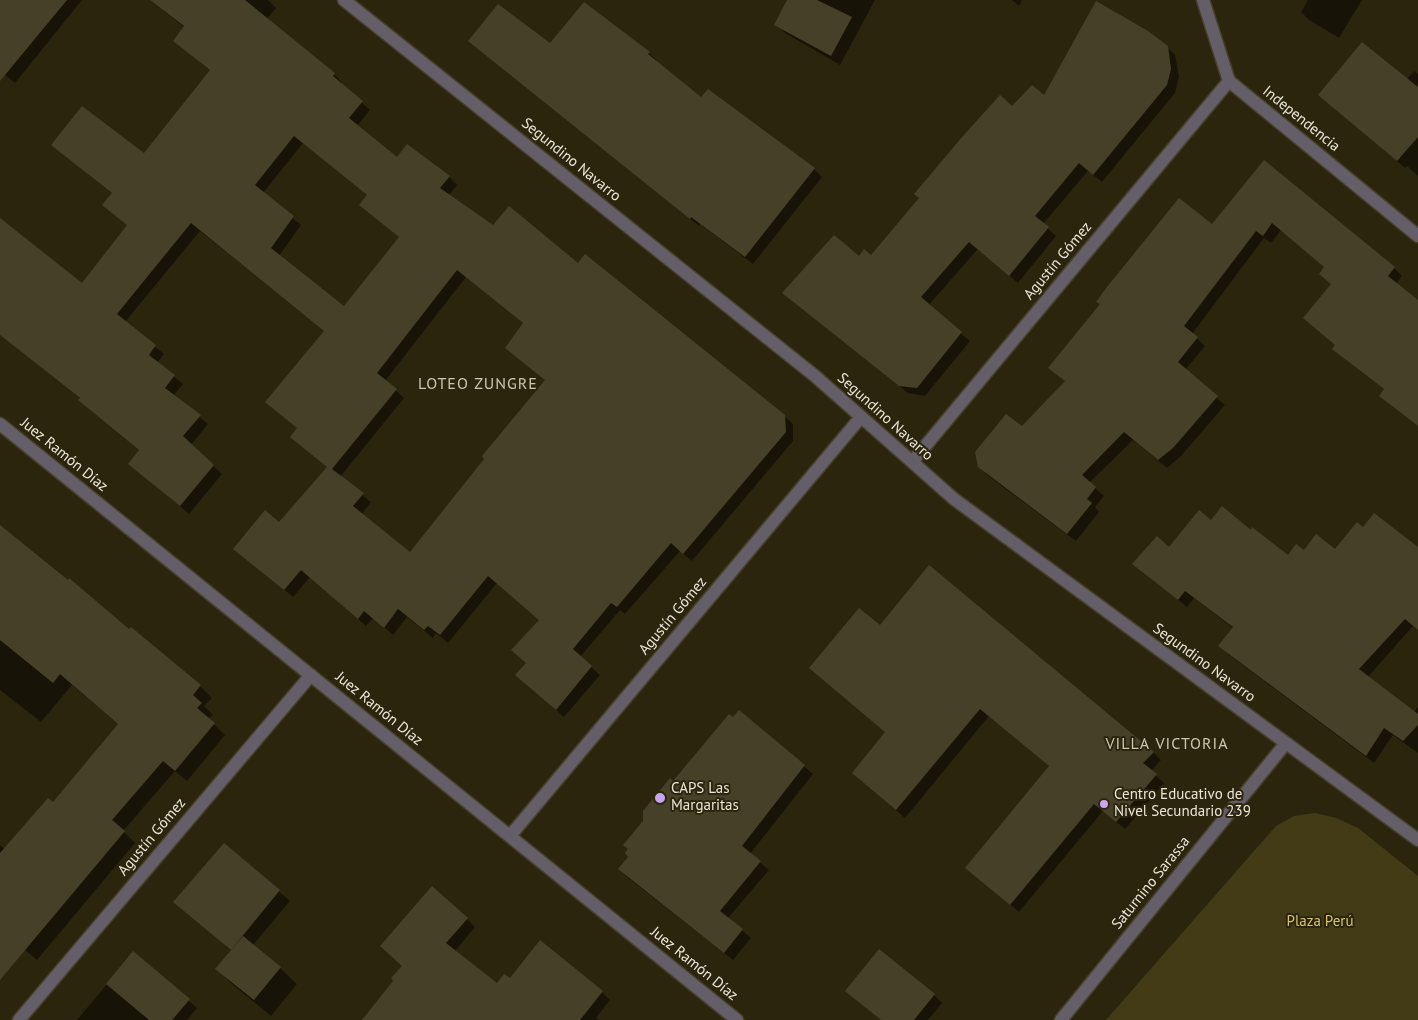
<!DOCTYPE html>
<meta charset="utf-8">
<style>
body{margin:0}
canvas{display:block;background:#2b250e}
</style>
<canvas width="1418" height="1020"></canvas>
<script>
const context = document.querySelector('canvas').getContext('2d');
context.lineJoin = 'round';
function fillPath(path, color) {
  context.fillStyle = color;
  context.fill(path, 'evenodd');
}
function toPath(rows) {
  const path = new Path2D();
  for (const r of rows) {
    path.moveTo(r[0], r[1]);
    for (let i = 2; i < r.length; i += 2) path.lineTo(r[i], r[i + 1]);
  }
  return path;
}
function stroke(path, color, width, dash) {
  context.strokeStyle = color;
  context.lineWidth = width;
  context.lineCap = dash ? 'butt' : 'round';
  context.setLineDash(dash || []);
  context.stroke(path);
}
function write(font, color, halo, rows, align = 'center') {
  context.font = font + ' "PT Sans",sans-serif';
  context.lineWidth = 4;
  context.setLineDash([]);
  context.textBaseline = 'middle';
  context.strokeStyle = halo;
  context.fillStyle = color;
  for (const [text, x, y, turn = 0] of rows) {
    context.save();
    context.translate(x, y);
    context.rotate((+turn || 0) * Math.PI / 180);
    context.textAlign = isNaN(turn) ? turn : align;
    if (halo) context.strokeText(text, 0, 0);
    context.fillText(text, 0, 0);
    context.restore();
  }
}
const green = toPath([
 [1315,813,1336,818,1358,828,1418,876,1418,1020,1106,1020,1276,826,1294,816]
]);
const shadow = toPath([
 [0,0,82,0,15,83,0,71],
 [150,0,268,0,276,8,267,19,334,74,342,83,341,84,370,110,357,126,397,159,449,177,457,185,449,195,493,227,578,265,784,416,793,424,793,441,692,561,680,551,625,614,620,610,580,657,600,675,564,717,525,683,527,664,540,620,497,583,448,643,436,633,433,638,407,617,393,635,373,618,366,626,310,577,293,597,235,549,279,524,328,468,298,429,325,331,200,231,125,322,164,354,157,363,183,384,173,396,208,424,191,445,222,474,189,514,130,464,140,451,88,408,80,400,81,399,0,335,0,220,82,284,128,226,104,205,113,194,52,145,144,155,211,71,174,41,184,27],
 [303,143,368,196,361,205,400,238,345,307,279,256,301,225,263,193],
 [466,277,524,324,546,381,410,554,361,515,371,502,340,477,404,398,385,381],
 [788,0,875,0,840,65,785,33,776,24],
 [1012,0,1022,0,1019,6],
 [1308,0,1362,0,1339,38,1309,20,1301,12],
 [470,41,551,45,649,53,657,61,656,62,702,99,708,91,814,169,822,177,753,264,700,224,699,226],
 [1167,47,1175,55,1179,77,1175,93,1102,182,1088,171,1043,224,1056,236,1018,283,978,249,928,306,970,341,925,396,908,393,792,301,860,258,871,257,1012,108],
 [1414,71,1418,74,1418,176,1407,166,1405,168,1328,102,1407,79],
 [1264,162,1394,268,1402,276,1396,284,1418,302,1418,426,1389,404,1385,390,1333,349,1336,345,1332,285,1325,267,1281,230,1271,243,1264,238,1192,334,1205,346,1185,370,1225,405,1181,456,1167,468,1133,440,1089,483,1104,496,1095,507,1099,512,1076,541,987,475,979,466,1022,428,1066,382,1050,368,1212,226],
 [1211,521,1251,531,1288,557,1304,552,1335,551,1363,528,1418,548,1418,630,1413,626,1368,677,1414,712,1418,707,1418,753,1393,735,1374,763,1228,654,1220,646,1233,628,1194,598,1187,607,1142,572,1169,548],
 [0,526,129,631,131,629,200,686,212,698,204,706,213,715,208,719,225,735,187,781,175,771,123,831,135,843,37,960,0,929,0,845,5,849,54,804,118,724,72,685,41,722,0,690],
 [880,627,1153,752,1161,760,1151,771,1164,783,1125,829,1103,811,1019,912,975,876,1050,767,989,716,905,818,853,773,886,733],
 [739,712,813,774,750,854,769,870,728,918,751,938,733,960,627,877,619,869,630,857,674,783],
 [224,844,290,901,253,945,280,968,297,984,271,1016,233,985,217,969,232,951,175,902],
 [467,919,475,927,455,951,497,985,510,980,602,992,610,1000,596,1018,599,1020,363,1020],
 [133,953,197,1008,187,1020,77,1020],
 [934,995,942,1003,928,1020,881,1020]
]);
const building = toPath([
 [0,0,67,0,0,81],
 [150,0,245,0,335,73,333,76,363,101,349,118,397,157,407,144,450,176,440,188,493,225,509,206,578,263,585,254,785,415,786,432,683,554,671,543,617,607,611,603,573,649,592,666,556,710,515,675,526,663,511,650,539,620,488,576,440,635,428,626,424,630,398,609,384,628,364,611,358,619,301,570,284,590,233,549,265,510,279,522,327,467,290,437,297,428,265,402,324,331,191,223,117,314,156,345,149,355,175,375,165,388,201,415,183,436,214,465,180,506,128,464,139,450,78,400,80,398,0,335,0,218,82,283,127,225,102,205,112,193,51,145,82,106,144,153,210,70,173,41,184,26],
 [294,136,367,195,359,205,399,237,344,306,271,248,294,216,255,185],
 [457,270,523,323,505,348,545,380,482,456,484,459,410,552,353,506,364,493,332,469,397,389,377,373],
 [787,0,817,0,852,17,831,56,774,25],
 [1096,1,1148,31,1168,46,1171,69,1167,85,1093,175,1079,163,1035,216,1049,227,1009,276,969,242,921,297,962,332,917,388,899,386,782,293,834,235,859,256,864,249,871,255,919,198,914,194,963,136,1000,95,1012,106,1032,85,1044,95],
 [584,2,650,52,648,54,701,97,708,89,815,168,745,257,691,217,690,219,468,41,498,4,550,43],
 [1362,42,1418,87,1418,137,1397,161,1318,95],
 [1264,160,1395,267,1388,276,1418,300,1418,426,1379,396,1384,389,1332,349,1335,345,1303,318,1331,284,1319,274,1324,267,1272,223,1263,236,1256,231,1184,326,1198,337,1178,362,1218,396,1173,448,1158,460,1124,432,1082,475,1096,487,1087,499,1092,503,1067,534,978,467,975,452,1006,414,1022,426,1065,381,1048,368,1100,304,1096,302,1107,287,1179,198,1212,224],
 [1222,506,1251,530,1252,527,1288,555,1296,544,1304,550,1316,534,1335,549,1357,522,1363,527,1374,513,1418,547,1418,630,1405,619,1359,669,1418,714,1418,725,1403,741,1384,728,1366,756,1218,646,1233,627,1185,591,1178,600,1132,564,1157,536,1169,547,1199,510,1211,520],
 [0,525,68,580,69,578,129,629,131,627,201,685,193,695,202,703,197,708,215,723,175,771,163,761,112,820,125,831,0,980,0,853,48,798,53,802,118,724,60,674,53,683,0,640],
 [929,565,1154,752,1143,763,1157,774,1116,822,1094,804,1010,905,965,868,1049,766,980,709,896,810,852,773,885,732,809,668,859,608,880,625],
 [739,710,805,765,742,846,761,861,720,911,743,929,724,953,618,869,628,857,625,853,628,849,623,845,643,821,643,811,670,778,673,781,729,714,733,717],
 [224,843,280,890,231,950,173,902],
 [432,886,468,918,446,943,497,983,504,974,510,978,540,940,603,991,580,1020,362,1020,393,981,391,978,402,966,380,946],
 [243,936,281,967,254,1000,215,969],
 [879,949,935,994,914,1020,881,1020,845,991],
 [133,951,190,999,172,1020,149,1020,106,984]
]);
const minor = toPath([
 [344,0,815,376,954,499,1418,840],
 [1203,0,1229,81,1418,236],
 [0,424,737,1020],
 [912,462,1229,81],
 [510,836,861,417],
 [19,1020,311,675],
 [1061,1020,1286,743]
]);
const markers = [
 [660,798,6,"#c8a5ee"],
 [1104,804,5,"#c8a5ee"]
];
const streetNames = [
 ["Independencia",1301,119,39],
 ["Segundino Navarro",571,160,39],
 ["Agustín Gómez",1058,261,-50],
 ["Segundino Navarro",885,417,42],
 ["Juez Ramón Díaz",64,455,39],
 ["Agustín Gómez",673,616,-50],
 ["Segundino Navarro",1204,663,36],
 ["Juez Ramón Díaz",379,709,39],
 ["Agustín Gómez",152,837,-50],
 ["Saturnino Sarassa",1151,883,-51],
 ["Juez Ramón Díaz",694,964,39]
];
const poiNames = [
 ["CAPS Las",671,789],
 ["Margaritas",671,806],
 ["Centro Educativo de",1114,795],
 ["Nivel Secundario 239",1114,812]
];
const parkNames = [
 ["Plaza Perú",1320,922]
];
const neighbourhoodNames = [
 ["LOTEO ZUNGRE",478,384],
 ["VILLA VICTORIA",1167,744]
];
fillPath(green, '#433b15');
fillPath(shadow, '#0007');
fillPath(building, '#464029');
stroke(minor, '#46402a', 15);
stroke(minor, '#635e68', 12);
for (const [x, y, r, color] of markers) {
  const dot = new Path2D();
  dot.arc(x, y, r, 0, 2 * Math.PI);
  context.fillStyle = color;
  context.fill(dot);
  stroke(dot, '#2b250e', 2);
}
write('15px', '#e9e6d8', '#2b250e', streetNames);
write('15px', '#e9e6d8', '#2b250e', poiNames, 'left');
write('15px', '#d8c36f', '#2b250e', parkNames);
context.letterSpacing = '1px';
write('16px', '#cdc7ab', '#2b250e', neighbourhoodNames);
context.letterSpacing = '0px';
</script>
